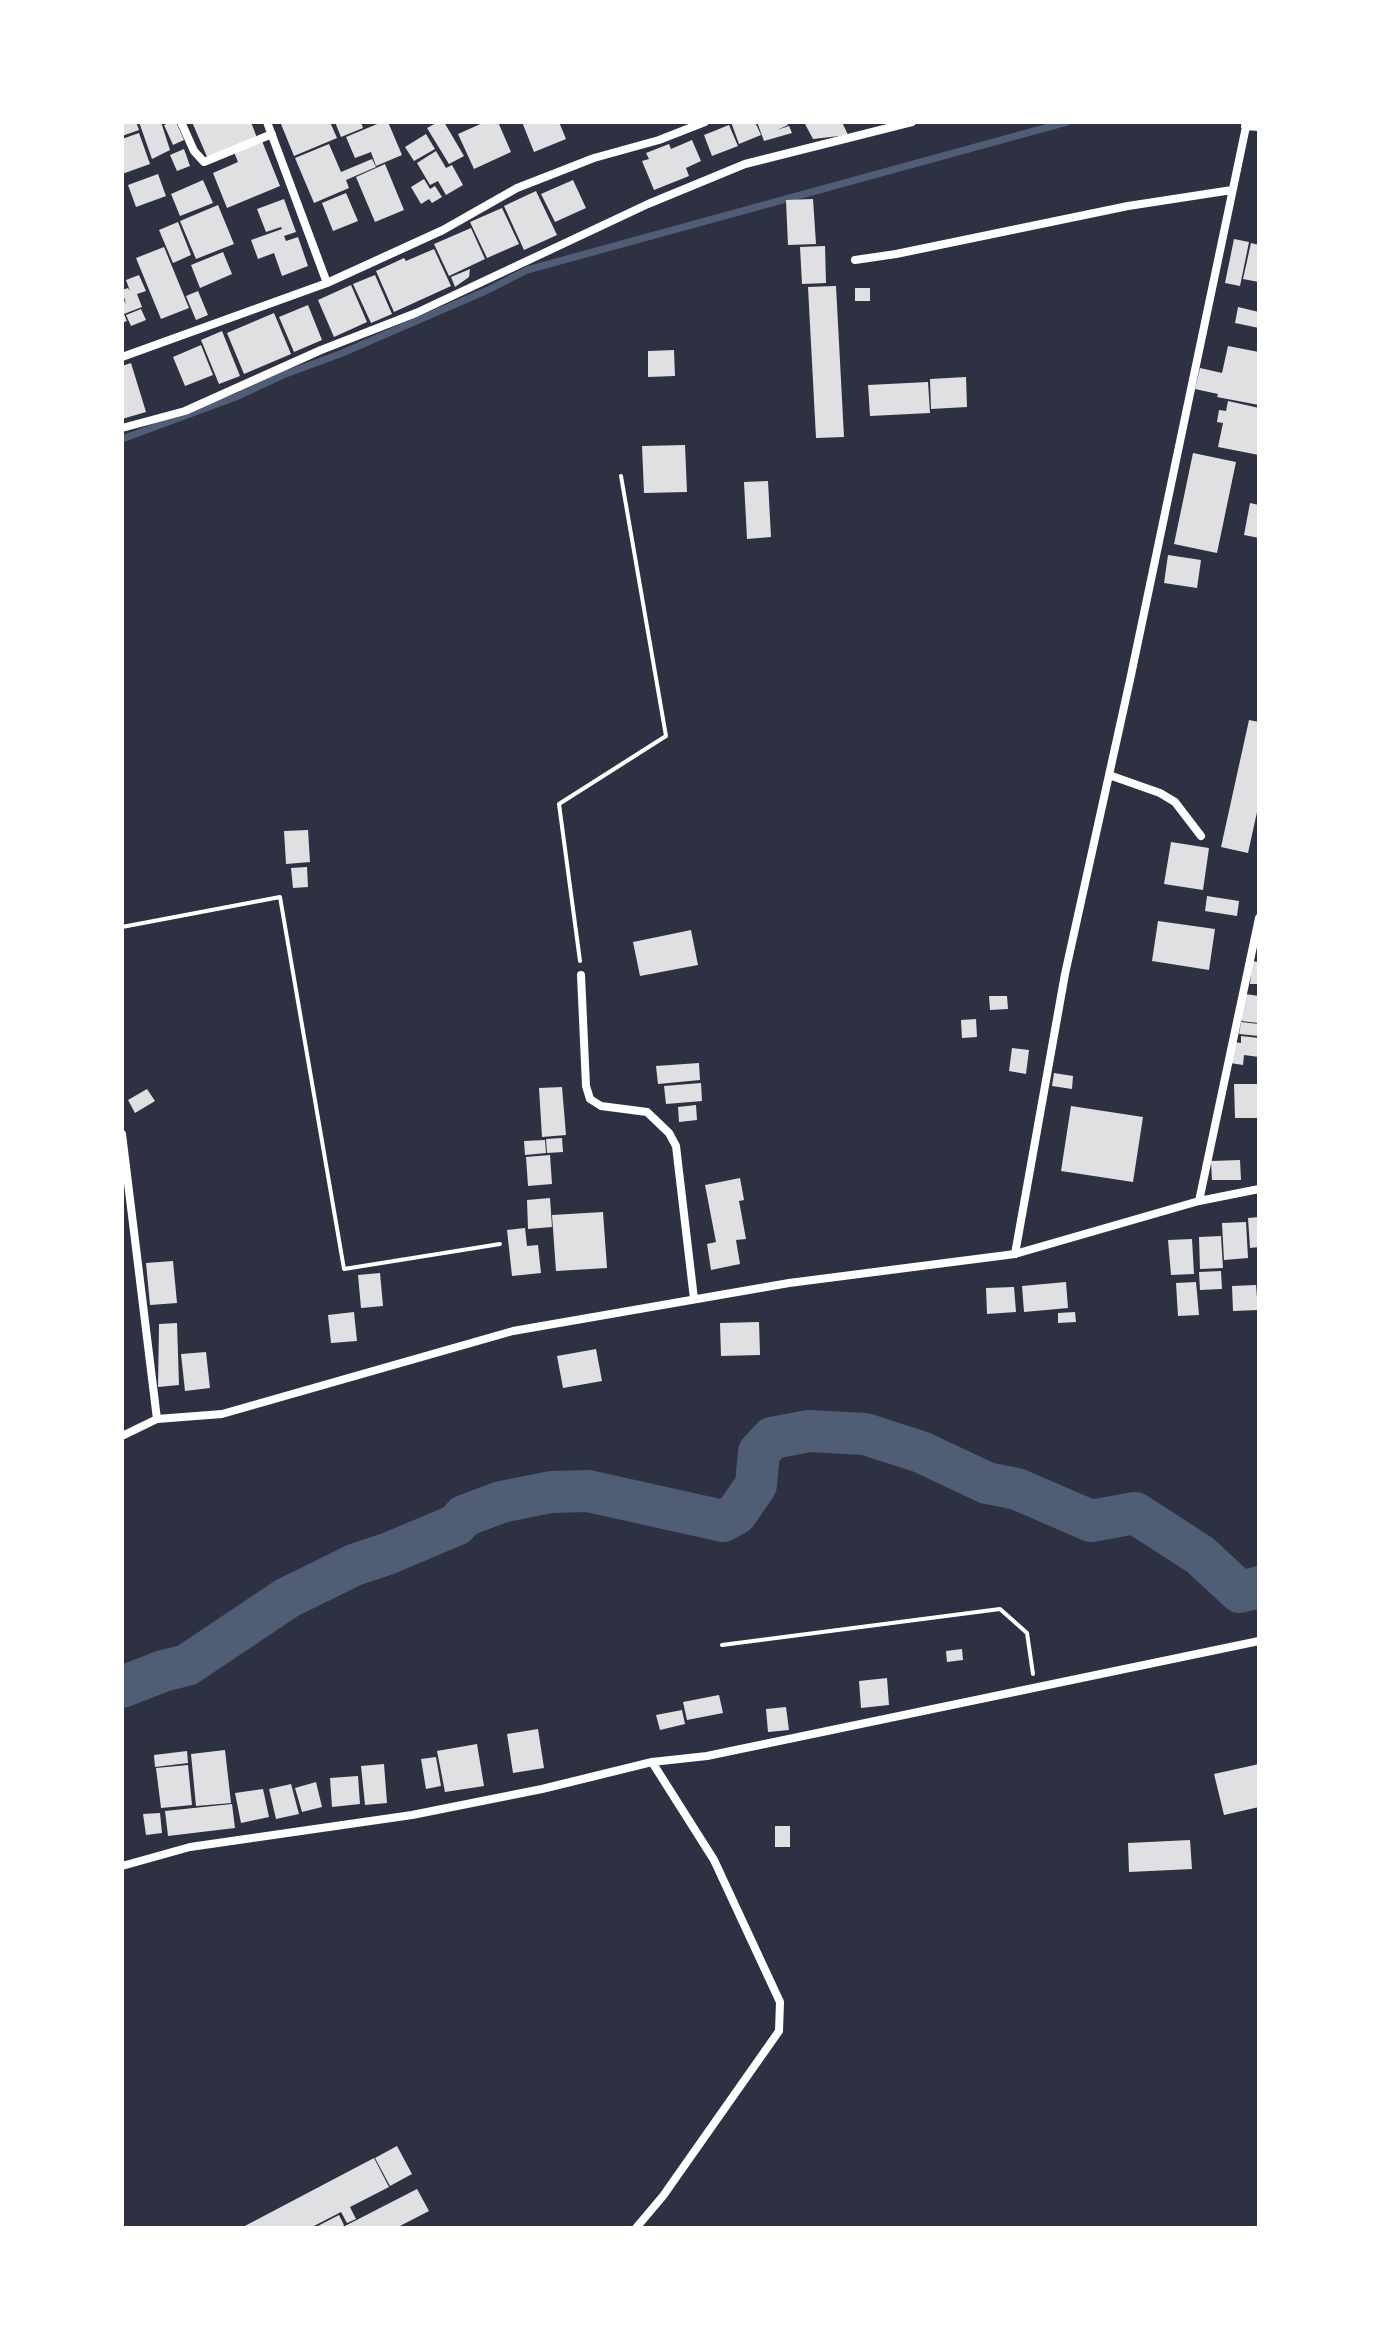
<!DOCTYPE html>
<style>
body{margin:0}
#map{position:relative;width:1381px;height:2350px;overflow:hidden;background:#2d3142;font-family:"Fira Sans Condensed",sans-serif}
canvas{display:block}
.frame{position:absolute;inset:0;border:124px solid #fff;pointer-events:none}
</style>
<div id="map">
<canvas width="1381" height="2350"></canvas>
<div class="frame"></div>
</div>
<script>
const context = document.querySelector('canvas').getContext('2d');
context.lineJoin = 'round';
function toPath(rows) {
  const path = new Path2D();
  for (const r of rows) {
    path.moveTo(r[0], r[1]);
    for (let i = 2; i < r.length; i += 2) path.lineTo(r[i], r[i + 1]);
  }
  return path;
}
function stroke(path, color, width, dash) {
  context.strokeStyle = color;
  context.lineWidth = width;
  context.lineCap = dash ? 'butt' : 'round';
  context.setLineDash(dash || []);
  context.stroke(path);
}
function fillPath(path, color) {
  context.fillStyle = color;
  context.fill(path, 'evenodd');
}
const stream = toPath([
 [122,439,236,397,283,375,340,354,488,290,527,270,1067,122]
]);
const river = toPath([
 [122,1687,163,1671,187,1665,287,1598,354,1565,387,1554,456,1525,464,1516,501,1502,551,1492,588,1491,723,1521,736,1514,756,1485,759,1452,772,1438,809,1431,865,1434,921,1452,987,1483,1017,1489,1091,1521,1135,1513,1200,1555,1240,1592,1259,1587]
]);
const building = toPath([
 [122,122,136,122,139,130,122,136],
 [139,122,161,122,170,150,152,159],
 [171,122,176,122,184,140,173,145,164,125],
 [192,122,251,122,257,138,208,159],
 [285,122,330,122,337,138,294,156,281,124],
 [335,122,361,122,363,128,341,137],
 [382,122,388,122,402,155,376,166,371,152,355,158,346,137],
 [438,122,444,122,464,156,449,164,427,128],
 [485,122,498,122,511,152,474,169,458,134],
 [522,122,559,122,566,139,534,152],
 [731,122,755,122,761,135,739,144],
 [757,122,787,122,788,125,777,130,789,126,792,133,764,141],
 [804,122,842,122,848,135,813,139],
 [729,125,738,146,712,156,704,135],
 [139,133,150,164,122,174,122,139],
 [426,134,435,149,414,161,405,147],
 [692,140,701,161,686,168,689,176,654,190,642,161,649,159,646,153,669,144,671,149],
 [262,141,280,186,227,208,213,173,238,162,234,152],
 [329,144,341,172,372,159,376,167,346,180,349,188,314,203,295,158],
 [184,149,190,166,177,171,170,155],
 [436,151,446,168,452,165,463,185,446,195,438,181,430,185,417,163],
 [385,164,404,210,375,222,356,177],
 [158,174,166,196,136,207,128,185],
 [424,179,430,189,435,186,442,197,432,203,429,199,421,204,411,187],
 [203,180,213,203,180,216,171,194],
 [573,180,586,208,555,222,541,194],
 [536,191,557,235,524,250,504,206],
 [346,193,358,221,333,231,322,203],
 [284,199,296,232,284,236,286,241,298,237,308,266,282,276,274,253,258,259,251,240,282,229,281,227,266,232,257,209],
 [813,199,816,244,788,245,786,200],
 [218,205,234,244,196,259,180,221],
 [502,208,519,244,487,258,470,222],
 [178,222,191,255,173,263,159,230],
 [471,228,485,259,449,276,434,244],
 [1234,239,1249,242,1240,286,1225,283],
 [1251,243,1259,245,1259,282,1243,279],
 [825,246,826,283,802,284,800,247],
 [164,247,189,308,161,319,136,258],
 [434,249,451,286,394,312,376,271,404,258,406,261],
 [223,252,232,274,200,288,191,265],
 [470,269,469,277,455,287,451,277],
 [139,275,146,291,137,294,142,307,124,314,127,321,122,323,122,297,126,304,122,290,128,288,130,291,126,280],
 [375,275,392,314,371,323,353,284],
 [351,285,367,322,334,337,318,300],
 [836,286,844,437,816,438,808,287],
 [855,288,870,288,870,301,855,301],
 [198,291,208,315,196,320,186,296],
 [308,305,322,340,294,352,279,317],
 [1238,307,1259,312,1259,328,1235,323],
 [141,309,146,320,131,326,126,315],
 [274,313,291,354,244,374,227,333],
 [222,331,240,376,219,384,201,340],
 [201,345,213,375,185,386,173,357],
 [1228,346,1259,352,1259,405,1217,397,1218,394,1195,389,1200,368,1222,373],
 [674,350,675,376,648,377,648,351],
 [131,363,146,412,122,419,122,366],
 [966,377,967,407,931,409,930,379],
 [928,382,930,413,870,416,868,385],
 [1228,401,1259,408,1259,455,1218,447,1223,423,1217,422,1219,410,1226,411],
 [685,445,687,492,644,493,642,446],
 [1193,453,1236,462,1217,553,1174,544],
 [768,481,771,537,747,539,744,482],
 [1250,503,1259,505,1259,538,1244,535],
 [1168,555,1201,560,1197,588,1164,583],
 [1249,720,1259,722,1259,803,1248,853,1221,847],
 [308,830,310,862,286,864,284,831],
 [1171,842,1209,848,1203,890,1164,884],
 [307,867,308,887,293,888,291,868],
 [1207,896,1239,901,1237,916,1205,911],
 [1158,921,1215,929,1209,970,1152,961],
 [691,930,698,965,640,976,633,942],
 [1252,961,1259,962,1259,984,1250,984],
 [1245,994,1259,996,1259,1023,1241,1021],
 [989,996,1007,996,1008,1009,990,1010],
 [976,1019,977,1037,962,1038,961,1020],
 [1241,1022,1259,1024,1259,1036,1239,1034],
 [1241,1036,1259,1038,1259,1057,1244,1055,1243,1065,1230,1063,1233,1042,1241,1043],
 [1012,1048,1029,1050,1026,1074,1009,1071],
 [699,1063,700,1080,658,1084,656,1066],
 [1054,1073,1073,1076,1072,1089,1052,1086],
 [701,1083,702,1101,666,1104,664,1086],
 [1234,1084,1259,1084,1259,1118,1235,1118],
 [562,1087,566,1135,542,1137,539,1088],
 [147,1089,155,1101,135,1113,128,1100],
 [696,1105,697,1120,679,1122,678,1107],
 [1071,1106,1143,1117,1133,1182,1061,1171],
 [562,1138,563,1152,547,1153,546,1139],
 [545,1140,546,1153,525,1155,524,1141],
 [550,1155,552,1184,528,1186,526,1157],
 [1240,1160,1241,1180,1212,1180,1211,1161],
 [740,1178,744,1200,739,1201,746,1239,736,1240,740,1264,711,1270,707,1244,716,1242,705,1185],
 [550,1198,552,1227,528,1229,527,1200],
 [603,1212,607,1268,556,1271,552,1215],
 [1259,1217,1259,1247,1250,1248,1248,1218],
 [1246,1222,1248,1258,1224,1260,1222,1223],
 [525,1228,527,1246,538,1245,541,1273,512,1276,507,1230],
 [1221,1236,1223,1268,1200,1269,1199,1237],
 [1192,1239,1194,1274,1171,1275,1168,1240],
 [173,1261,177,1303,150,1305,146,1263],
 [1221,1271,1222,1289,1200,1290,1199,1272],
 [380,1273,383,1306,361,1308,358,1275],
 [1066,1282,1068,1308,1024,1312,1022,1286],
 [1196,1282,1199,1315,1178,1316,1176,1283],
 [1256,1285,1258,1310,1233,1311,1232,1286],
 [1014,1287,1016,1312,987,1314,986,1288],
 [354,1312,357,1341,331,1343,328,1315],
 [1075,1312,1076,1322,1058,1323,1058,1313],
 [759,1322,760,1355,721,1356,720,1323],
 [177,1323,179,1385,158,1387,159,1324],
 [596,1349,602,1381,563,1388,557,1356],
 [206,1352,210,1388,185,1391,181,1354],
 [962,1649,963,1660,947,1662,946,1651],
 [887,1678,889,1705,861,1708,859,1681],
 [719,1695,723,1713,687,1720,683,1702],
 [786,1707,789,1730,768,1732,766,1709],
 [682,1710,685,1724,660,1730,656,1715],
 [538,1729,544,1768,513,1773,507,1734],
 [477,1744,484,1786,445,1792,437,1751],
 [225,1750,231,1803,196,1806,191,1754],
 [187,1751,188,1763,155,1767,154,1755],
 [436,1757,441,1786,426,1789,421,1759],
 [384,1764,387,1803,365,1805,361,1766],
 [1259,1764,1259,1807,1224,1815,1214,1774],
 [188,1765,192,1805,161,1808,156,1768],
 [358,1776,360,1804,332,1807,330,1778],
 [316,1782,322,1807,302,1812,295,1788],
 [291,1784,299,1814,276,1819,269,1789],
 [263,1789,269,1817,241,1823,235,1793],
 [232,1804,235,1828,168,1836,165,1811],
 [160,1813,162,1833,146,1835,143,1814],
 [775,1826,790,1826,790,1847,775,1847],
 [1190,1840,1192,1869,1129,1872,1128,1843],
 [397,2146,412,2174,390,2186,375,2158],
 [374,2158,389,2187,350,2207,356,2219,347,2223,341,2212,310,2228,241,2228],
 [417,2189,429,2211,396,2228,314,2228,339,2215,344,2225,341,2228]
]);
const path = toPath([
 [122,927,280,897,344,1269,500,1244],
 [580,961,559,804,666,736,621,476],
 [722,1645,1000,1609,1027,1633,1033,1674]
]);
const minor = toPath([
 [181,122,194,151,204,162,272,134],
 [267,122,327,283],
 [1245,126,1259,127],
 [855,260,896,254,1128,206,1232,190],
 [122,357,327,283,443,230,517,188,594,158,659,140,705,122],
 [122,428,185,411,321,350,416,313,648,204,745,164,912,122],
 [1109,775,1160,793,1175,802,1201,836],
 [581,975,586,1086,590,1099,601,1106,647,1112,669,1133,676,1146,694,1299],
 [122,1134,157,1419],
 [1199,1201,1259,918],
 [1015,1254,1065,974,1130,680,1247,122],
 [122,1436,157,1419,222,1414,513,1331,789,1283,1015,1254,1199,1201,1259,1189],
 [122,1866,190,1847,412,1815,542,1789,652,1762,707,1756,1259,1641],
 [636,2228,663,2196,779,2031,780,2002,714,1860,652,1762]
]);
stroke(stream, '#4f5d75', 7);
stroke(river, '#4f5d75', 42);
fillPath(building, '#e0e0e3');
stroke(path, '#fff', 4);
stroke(minor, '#fff', 8);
</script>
